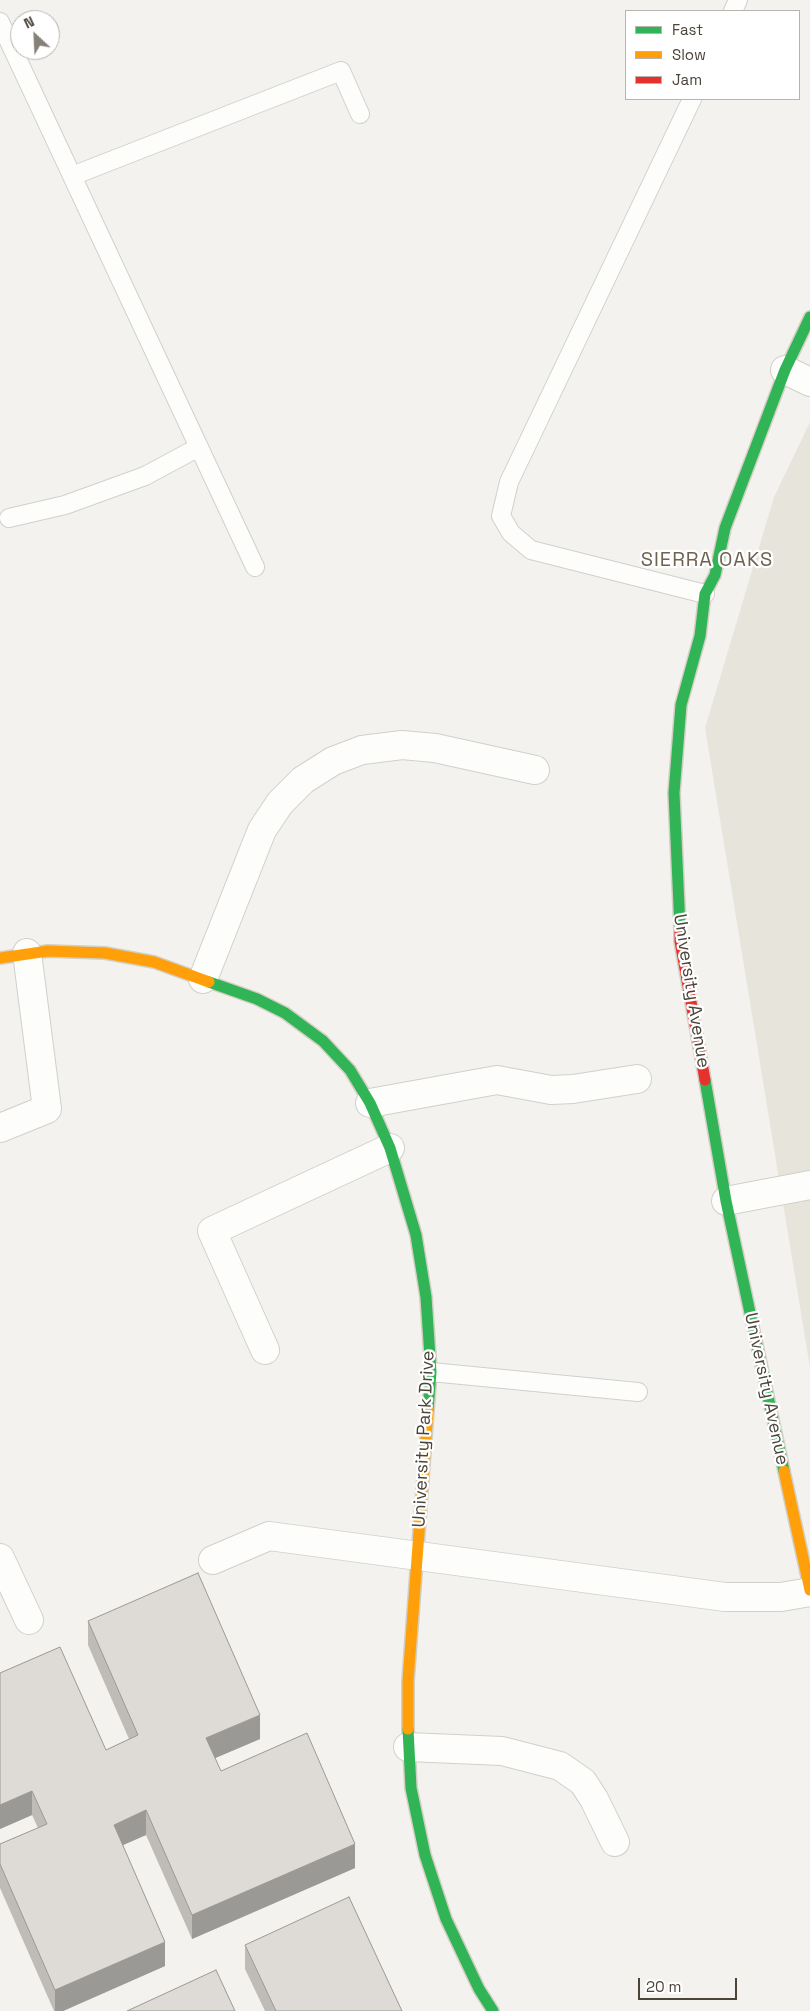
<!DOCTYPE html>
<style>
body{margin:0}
#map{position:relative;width:810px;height:2011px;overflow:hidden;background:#f4f2ee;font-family:"Space Grotesk",sans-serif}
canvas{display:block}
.legend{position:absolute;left:625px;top:10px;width:175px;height:90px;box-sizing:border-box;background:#fff;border:1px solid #b7b4b0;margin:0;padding:6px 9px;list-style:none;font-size:15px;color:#4b4439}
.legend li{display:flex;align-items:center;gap:10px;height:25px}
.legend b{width:25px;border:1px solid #b7b4b0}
.north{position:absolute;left:10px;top:10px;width:50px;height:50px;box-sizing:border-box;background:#fff;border:1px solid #b7b4b0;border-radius:50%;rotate:335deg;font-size:14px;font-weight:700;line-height:20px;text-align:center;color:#4b4439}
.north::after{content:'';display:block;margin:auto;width:18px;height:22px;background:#868178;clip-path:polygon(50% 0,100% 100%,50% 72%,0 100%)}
.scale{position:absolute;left:638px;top:1978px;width:99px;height:22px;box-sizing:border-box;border:2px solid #4b4439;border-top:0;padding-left:6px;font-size:15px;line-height:18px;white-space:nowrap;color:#4b4439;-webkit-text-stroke:4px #fff;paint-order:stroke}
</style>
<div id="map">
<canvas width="810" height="2011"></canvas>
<ul class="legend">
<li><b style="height:6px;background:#30b455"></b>Fast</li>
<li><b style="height:6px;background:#ff9f0a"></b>Slow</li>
<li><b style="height:6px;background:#e5322d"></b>Jam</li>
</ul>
<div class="north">N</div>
<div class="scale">20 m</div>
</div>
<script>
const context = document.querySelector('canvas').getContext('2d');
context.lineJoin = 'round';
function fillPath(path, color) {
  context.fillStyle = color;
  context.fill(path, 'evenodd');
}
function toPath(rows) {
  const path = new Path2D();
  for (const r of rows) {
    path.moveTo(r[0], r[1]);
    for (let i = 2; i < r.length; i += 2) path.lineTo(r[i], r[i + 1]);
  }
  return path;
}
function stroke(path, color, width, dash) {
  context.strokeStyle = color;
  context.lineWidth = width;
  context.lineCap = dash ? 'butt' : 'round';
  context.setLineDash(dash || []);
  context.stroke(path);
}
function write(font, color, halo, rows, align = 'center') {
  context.font = font + ' "Space Grotesk",sans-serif';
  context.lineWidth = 4.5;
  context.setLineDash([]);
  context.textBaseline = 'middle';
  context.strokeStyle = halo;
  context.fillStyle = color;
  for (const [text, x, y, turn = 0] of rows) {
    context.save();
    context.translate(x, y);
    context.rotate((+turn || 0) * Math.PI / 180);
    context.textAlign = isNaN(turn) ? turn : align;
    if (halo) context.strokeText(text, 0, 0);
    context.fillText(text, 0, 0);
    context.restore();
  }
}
const residential = toPath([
 [810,422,810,1368,705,728,774,497]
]);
const lane = toPath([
 [733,11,738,0],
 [0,22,255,567],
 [692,99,509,482,501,516,511,533,531,550,705,594],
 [72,176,341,71,360,114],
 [9,518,65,505,145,476,199,447],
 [431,1372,638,1392]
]);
const street = toPath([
 [785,370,810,382],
 [203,979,262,830,280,803,303,780,333,761,362,750,402,745,435,748,535,770],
 [370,1103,497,1080,551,1090,573,1089,637,1079],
 [0,1128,47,1109,27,953],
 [726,1201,810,1185],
 [265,1350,212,1231,390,1148],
 [0,1558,29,1620],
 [213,1560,269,1536,725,1597,781,1597,810,1592],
 [408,1747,502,1751,560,1766,583,1782,594,1799,615,1842]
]);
const fast = toPath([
 [680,929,674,793,681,705,700,636,705,594,715,575,725,528,785,370,810,317],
 [209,982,257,999,285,1013,323,1041,350,1070,370,1103,390,1148,416,1235,426,1297,431,1372,428,1410],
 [705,1080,726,1201,784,1471],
 [408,1729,411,1788,425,1855,446,1919,479,1989,493,2011]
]);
const slow = toPath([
 [0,958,48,951,105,953,154,962,209,982],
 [784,1471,810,1590],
 [408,1729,408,1681,428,1410]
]);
const jam = toPath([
 [680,929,680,941,705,1080]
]);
const wall = toPath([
 [88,1621,260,1739,215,1758,221,1771,355,1868,192,1939,146,1835,123,1845,165,1966,63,2011,54,2011,0,1888,0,1844,38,1828,32,1815,0,1829,0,1673,106,1750,129,1739,88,1645],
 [245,1945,402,2011,265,2011,245,1969]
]);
const shadedWall = toPath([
 [260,1715,260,1739,206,1762,206,1738],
 [32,1791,32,1815,0,1829,0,1805],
 [146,1810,146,1835,114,1849,114,1825],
 [355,1844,355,1868,192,1939,192,1915],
 [165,1942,165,1966,63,2011,55,2011,55,1990]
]);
const building = toPath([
 [198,1573,260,1715,206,1738,221,1771,307,1733,355,1844,192,1915,146,1810,114,1825,165,1942,55,1990,0,1864,0,1844,47,1824,32,1791,0,1805,0,1673,60,1647,106,1750,138,1735,88,1621,198,1573],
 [349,1897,402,2011,276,2011,245,1945,349,1897],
 [216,1970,235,2011,127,2011,216,1970]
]);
const streetNames = [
 ["University Avenue",691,991,81],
 ["University Avenue",766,1389,78],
 ["University Park Drive",424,1439,-87]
];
const quarterNames = [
 ["SIERRA OAKS",707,561]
];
fillPath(residential, '#e7e4dc');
stroke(lane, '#d2d0cb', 20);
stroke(street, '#d2d0cb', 30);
stroke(fast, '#d3cfc5', 14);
stroke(slow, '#d3cfc5', 14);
stroke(jam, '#d3cfc5', 14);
stroke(lane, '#fdfdfc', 18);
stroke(street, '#fdfdfc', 28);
stroke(fast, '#30b455', 11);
stroke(slow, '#ff9f0a', 11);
stroke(jam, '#e5322d', 11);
fillPath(wall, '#bfbcb8');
fillPath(shadedWall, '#9b9996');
fillPath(building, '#dedbd6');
stroke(building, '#9b9996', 1);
write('18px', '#4b4439', '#fff', streetNames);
context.letterSpacing = '1px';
write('20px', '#6e6250', '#fff', quarterNames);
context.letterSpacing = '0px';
</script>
